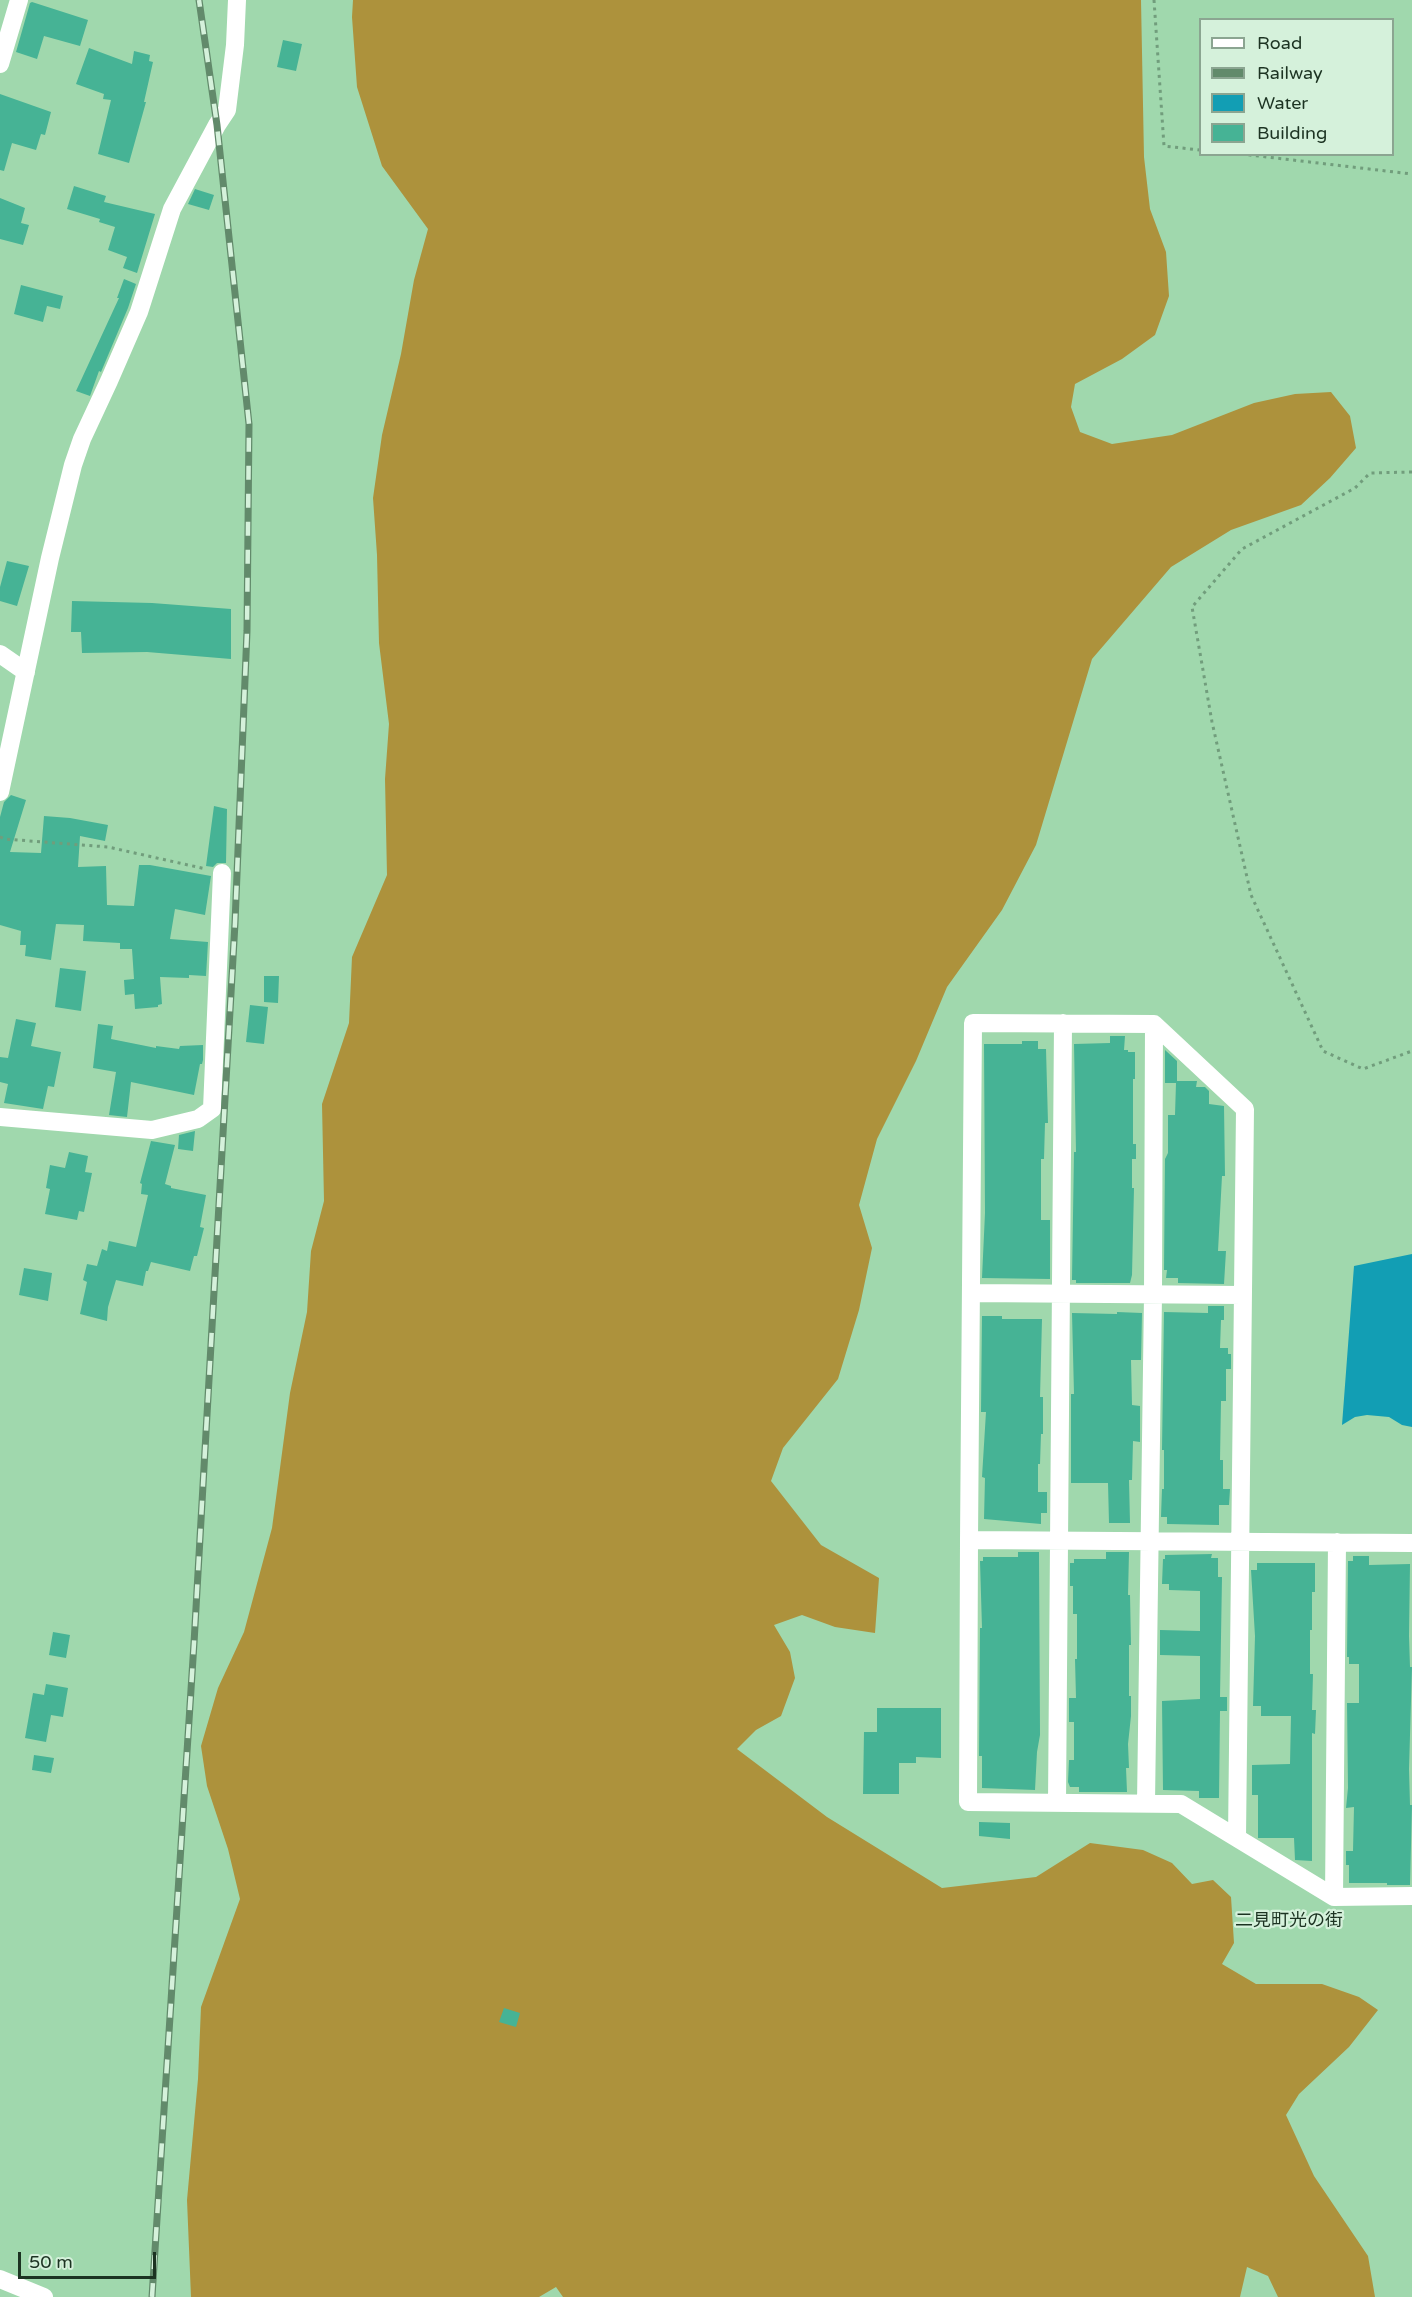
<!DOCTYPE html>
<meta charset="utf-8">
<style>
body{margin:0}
#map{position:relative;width:1412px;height:2297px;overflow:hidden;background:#a0d8ad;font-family:"Varela Round",sans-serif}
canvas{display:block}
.legend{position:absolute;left:1199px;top:18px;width:195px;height:138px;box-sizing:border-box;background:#d5f1db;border:2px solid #8ba591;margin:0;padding:8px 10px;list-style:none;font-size:18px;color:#1c3322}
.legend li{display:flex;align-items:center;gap:12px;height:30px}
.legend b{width:30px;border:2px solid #8ba591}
.scale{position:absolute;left:18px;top:2252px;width:138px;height:27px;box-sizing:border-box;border:3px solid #1c3322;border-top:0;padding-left:8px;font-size:18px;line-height:21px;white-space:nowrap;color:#1c3322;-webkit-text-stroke:4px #d5f1db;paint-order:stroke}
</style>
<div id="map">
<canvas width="1412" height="2297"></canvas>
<ul class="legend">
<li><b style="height:8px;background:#fff"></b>Road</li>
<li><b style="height:8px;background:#628a6b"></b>Railway</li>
<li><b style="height:16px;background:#129eb4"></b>Water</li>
<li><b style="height:16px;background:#46b395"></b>Building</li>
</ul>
<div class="scale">50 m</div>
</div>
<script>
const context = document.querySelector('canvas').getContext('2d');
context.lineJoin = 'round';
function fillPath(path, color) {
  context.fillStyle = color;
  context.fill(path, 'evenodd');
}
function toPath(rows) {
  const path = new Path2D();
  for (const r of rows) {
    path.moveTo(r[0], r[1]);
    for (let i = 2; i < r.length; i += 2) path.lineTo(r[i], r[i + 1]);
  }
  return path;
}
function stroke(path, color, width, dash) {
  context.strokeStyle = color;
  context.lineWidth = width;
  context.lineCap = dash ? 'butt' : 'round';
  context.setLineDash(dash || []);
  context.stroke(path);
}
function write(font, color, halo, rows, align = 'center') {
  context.font = font + ' "Varela Round","Noto Sans JP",sans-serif';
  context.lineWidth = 4.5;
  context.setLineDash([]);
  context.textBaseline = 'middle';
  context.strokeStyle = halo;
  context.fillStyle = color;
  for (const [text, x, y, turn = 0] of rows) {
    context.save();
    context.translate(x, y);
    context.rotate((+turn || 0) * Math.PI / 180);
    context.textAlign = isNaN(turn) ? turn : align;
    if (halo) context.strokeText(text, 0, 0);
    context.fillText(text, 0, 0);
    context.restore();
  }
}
const forest = toPath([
 [353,0,1141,0,1144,157,1150,209,1166,252,1169,296,1155,335,1122,359,1075,384,1071,407,1080,432,1112,444,1172,435,1254,403,1295,394,1331,392,1350,416,1356,448,1330,478,1301,505,1231,530,1171,567,1092,659,1036,845,1002,910,947,987,916,1061,877,1139,859,1205,872,1248,859,1310,838,1379,783,1448,771,1481,821,1545,879,1578,875,1633,835,1627,802,1615,774,1625,790,1652,795,1678,781,1716,756,1730,737,1749,827,1817,942,1888,1036,1877,1090,1843,1143,1850,1172,1863,1192,1884,1213,1880,1231,1897,1234,1943,1222,1964,1256,1984,1322,1984,1359,1997,1378,2010,1349,2047,1299,2094,1286,2115,1314,2176,1368,2256,1375,2297,1278,2297,1268,2276,1247,2267,1240,2297,563,2297,556,2287,539,2297,191,2297,187,2200,198,2079,201,2007,240,1899,228,1849,207,1786,201,1746,218,1688,244,1632,272,1528,290,1393,307,1312,311,1251,324,1201,322,1104,349,1023,352,957,387,875,385,779,389,724,379,643,377,555,373,498,382,435,401,354,414,280,428,229,382,166,357,87,352,17]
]);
const water = toPath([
 [1412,1254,1412,1427,1402,1425,1389,1417,1367,1415,1355,1417,1342,1425,1354,1266]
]);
const building = toPath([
 [32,2,88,20,80,46,44,36,37,59,16,52,30,3],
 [283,40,302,44,296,71,277,67],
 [89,48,132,64,134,51,150,55,149,61,153,62,144,102,146,102,129,163,98,154,111,100,103,99,104,94,76,84],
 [0,94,51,112,45,135,41,134,36,150,12,143,4,171,0,170],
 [74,186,106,196,104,202,155,214,137,273,123,268,127,257,108,250,115,227,99,222,100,219,67,209],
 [195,189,214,195,209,210,188,204],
 [0,198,25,208,21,223,29,225,23,245,0,239],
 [124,279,136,284,128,308,101,372,99,371,90,396,76,391,119,298,117,298],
 [21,285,63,296,60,309,47,306,43,322,14,314],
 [7,561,29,566,17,606,0,601,0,587],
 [72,601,152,603,231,609,231,659,147,652,82,653,81,632,71,632],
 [11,795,26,800,10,852,41,853,44,816,70,818,108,825,105,841,80,836,78,867,106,866,107,905,134,906,139,865,150,865,211,876,205,915,175,909,170,939,208,942,206,976,189,975,189,978,160,977,162,1004,158,1005,158,1007,135,1009,134,994,125,995,124,980,134,979,132,949,120,949,120,943,83,941,84,925,56,924,51,960,25,956,26,945,20,945,21,931,0,925,0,817,4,802],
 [214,806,227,809,226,863,217,863,213,867,206,866],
 [60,968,86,971,81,1011,55,1007],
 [264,976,279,976,278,1003,264,1002],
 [250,1005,268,1007,264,1044,246,1042],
 [16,1019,36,1023,31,1046,61,1052,54,1087,48,1086,43,1109,4,1103,8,1084,0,1082,0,1057,8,1058],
 [98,1024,113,1026,111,1039,156,1048,156,1046,179,1049,180,1046,203,1045,203,1060,202,1064,200,1064,194,1095,131,1082,127,1117,109,1115,116,1072,93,1068],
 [1110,1036,1125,1036,1124,1050,1128,1050,1128,1052,1135,1052,1135,1079,1133,1079,1133,1144,1136,1144,1136,1159,1132,1159,1132,1188,1134,1188,1132,1275,1130,1283,1076,1283,1076,1280,1072,1280,1074,1152,1076,1152,1074,1044,1110,1043],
 [1022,1041,1038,1041,1038,1049,1046,1049,1048,1123,1045,1123,1044,1159,1041,1159,1041,1220,1050,1220,1050,1279,982,1278,985,1213,984,1044,1022,1044],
 [1165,1050,1177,1061,1177,1081,1197,1081,1196,1087,1205,1087,1209,1091,1209,1104,1224,1106,1225,1176,1222,1176,1218,1251,1226,1251,1224,1284,1178,1283,1178,1278,1166,1278,1167,1270,1164,1270,1165,1159,1168,1153,1168,1115,1175,1115,1176,1083,1165,1083],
 [195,1131,193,1151,178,1149,179,1135],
 [151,1141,175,1145,165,1184,171,1186,171,1188,206,1195,200,1227,204,1228,197,1256,194,1256,190,1271,151,1262,148,1271,146,1271,143,1286,116,1280,108,1307,107,1321,80,1314,87,1282,83,1280,87,1264,97,1266,102,1249,107,1251,109,1241,136,1247,148,1195,141,1194,142,1184,140,1183],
 [69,1152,88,1156,85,1172,92,1173,84,1212,79,1211,77,1220,45,1214,50,1189,46,1188,50,1165,65,1168],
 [24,1268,52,1273,48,1301,19,1295],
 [1208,1306,1224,1306,1224,1320,1221,1320,1220,1348,1228,1348,1228,1354,1231,1354,1231,1369,1226,1369,1226,1401,1221,1401,1220,1460,1223,1460,1223,1489,1230,1489,1229,1505,1219,1505,1219,1525,1167,1524,1167,1517,1161,1517,1162,1489,1164,1489,1164,1450,1162,1450,1164,1312,1208,1313],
 [1117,1312,1142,1313,1141,1360,1131,1360,1132,1405,1140,1406,1140,1442,1133,1441,1132,1480,1129,1480,1130,1523,1109,1523,1108,1483,1071,1483,1071,1394,1074,1394,1072,1313,1117,1314],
 [982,1316,1002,1316,1002,1319,1042,1319,1040,1397,1043,1397,1043,1434,1041,1434,1040,1464,1038,1464,1038,1492,1047,1492,1047,1513,1041,1513,1041,1524,984,1519,985,1478,982,1477,986,1412,981,1412],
 [1018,1552,1039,1552,1040,1735,1037,1752,1035,1790,982,1788,982,1756,979,1756,980,1628,982,1628,980,1561,983,1561,983,1557,1018,1557],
 [1106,1552,1129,1552,1128,1595,1130,1595,1131,1645,1129,1645,1129,1696,1131,1696,1131,1716,1128,1744,1129,1768,1126,1768,1127,1792,1079,1792,1079,1787,1070,1787,1068,1782,1069,1760,1074,1760,1074,1722,1069,1722,1069,1698,1076,1698,1075,1659,1077,1659,1077,1614,1073,1614,1073,1586,1070,1586,1070,1563,1074,1563,1074,1559,1106,1559],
 [1212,1554,1211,1558,1218,1558,1218,1577,1222,1577,1220,1697,1227,1697,1227,1711,1220,1711,1219,1798,1199,1798,1199,1791,1163,1790,1162,1701,1200,1699,1200,1656,1160,1655,1160,1630,1200,1631,1200,1591,1169,1590,1169,1584,1162,1584,1163,1559,1165,1559,1165,1555],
 [1353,1556,1369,1556,1369,1565,1410,1564,1409,1636,1410,1667,1412,1667,1409,1769,1410,1805,1412,1805,1410,1885,1387,1885,1387,1883,1349,1883,1349,1865,1346,1865,1346,1851,1353,1851,1354,1807,1346,1808,1348,1788,1347,1703,1359,1703,1359,1664,1349,1664,1349,1657,1347,1657,1348,1561,1353,1561],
 [1257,1563,1315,1563,1315,1592,1312,1592,1312,1630,1310,1630,1310,1674,1313,1674,1312,1710,1316,1710,1315,1734,1312,1733,1312,1861,1295,1860,1294,1838,1258,1838,1258,1795,1252,1795,1252,1765,1290,1764,1291,1716,1261,1716,1261,1706,1253,1706,1255,1636,1251,1570,1257,1570],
 [53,1632,70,1635,66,1658,49,1655],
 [46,1684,68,1688,63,1717,51,1715,46,1742,25,1738,33,1693,44,1695],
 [877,1708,941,1708,941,1758,916,1757,916,1763,899,1763,899,1794,863,1794,864,1732,877,1732],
 [34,1755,54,1758,51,1773,32,1770],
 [979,1822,1010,1823,1010,1839,979,1836],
 [504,2008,520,2013,516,2027,499,2022]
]);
const path = toPath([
 [1154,0,1164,146,1200,150],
 [1241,154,1412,174],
 [1412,472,1370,473,1355,488,1242,549,1192,607,1212,722,1251,895,1323,1051,1363,1069,1412,1051],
 [0,837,5,839,108,847,206,869]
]);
const minor = toPath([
 [0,64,19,0],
 [0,654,26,672],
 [0,792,50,558,73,465,82,439,109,381,139,312,172,209,217,125,227,110,235,45,237,0],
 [0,1117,152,1130,198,1119,212,1109,222,873],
 [972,1293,1243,1295],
 [969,1540,973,1023,1154,1024,1245,1109,1237,1838],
 [1412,1543,969,1540,968,1802,1181,1804,1334,1897,1412,1896],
 [1057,1803,1063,1023],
 [1146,1803,1153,1295,1154,1024],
 [1334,1897,1337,1542],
 [0,2279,44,2297]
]);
const rail = toPath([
 [152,2297,194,1643,235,923,247,631,249,424,217,125,199,0]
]);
const quarterNames = [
 ["二見町光の街",1289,1921]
];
fillPath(forest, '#ad923c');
fillPath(water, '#129eb4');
fillPath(building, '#46b395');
stroke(path, '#719d7c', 3, [3, 4.5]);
stroke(minor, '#fff', 18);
stroke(rail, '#628a6b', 7);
stroke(rail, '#d5f1db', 4.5, [14]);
write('18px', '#1c3322', '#d5f1db', quarterNames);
</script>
